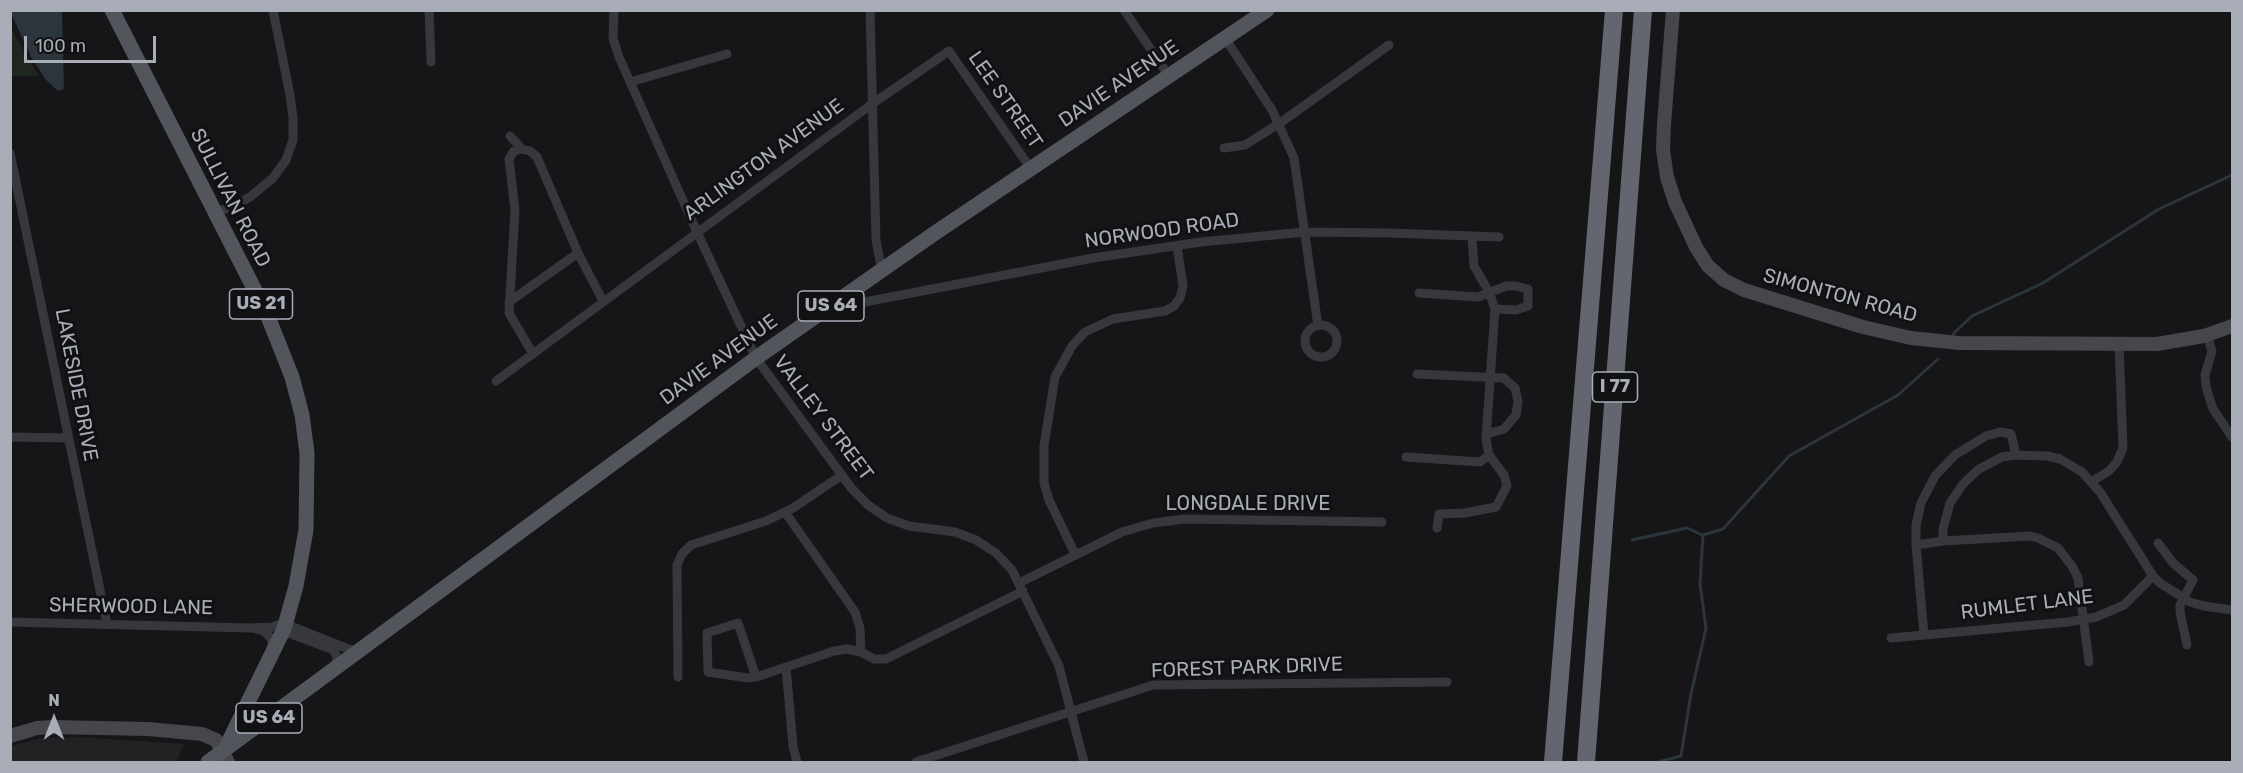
<!DOCTYPE html>
<style>
body{margin:0}
#map{position:relative;width:2243px;height:773px;overflow:hidden;background:#161618;font-family:Rubik,sans-serif}
canvas{display:block}
.frame{position:absolute;inset:0;border:12px solid #a8adb8;pointer-events:none}
.north{position:absolute;left:24px;top:689px;width:60px;height:60px;-webkit-text-stroke:4px #111113;paint-order:stroke;rotate:0deg;font-size:16px;font-weight:700;line-height:24px;text-align:center;color:#a8adb8}
.north::after{content:'';display:block;margin:auto;width:21px;height:27px;background:#a8adb8;clip-path:polygon(50% 0,100% 100%,50% 72%,0 100%)}
.scale{position:absolute;left:24px;top:36px;width:132px;height:27px;box-sizing:border-box;border:3px solid #a8adb8;border-top:0;padding-left:8px;font-size:18px;line-height:21px;white-space:nowrap;color:#a8adb8;-webkit-text-stroke:4px #111113;paint-order:stroke}
</style>
<div id="map">
<canvas width="2243" height="773"></canvas>
<div class="frame"></div>
<div class="north">N</div>
<div class="scale">100 m</div>
</div>
<script>
const ctx = document.querySelector('canvas').getContext('2d');
ctx.lineJoin = 'round';
function paint(path, color) { ctx.fillStyle = color; ctx.fill(path, 'evenodd'); }
const toPath = rows => new Path2D(rows.map(r => 'M' + r).join(''));
function strokePath(path, color, width, dash) { ctx.strokeStyle = color; ctx.lineWidth = width; ctx.lineCap = dash ? 'butt' : 'round'; ctx.setLineDash(dash || []); ctx.stroke(path); }
function label(font, color, halo, rows, align = 'center') {
  ctx.font = font + ' Rubik,sans-serif'; ctx.lineWidth = 6; ctx.setLineDash([]); ctx.textBaseline = 'middle'; ctx.strokeStyle = halo; ctx.fillStyle = color; for (const [text, x, y, turn = 0] of rows) {
    ctx.save(); ctx.translate(x, y); ctx.rotate((+turn || 0) * Math.PI / 180); ctx.textAlign = isNaN(turn) ? turn : align; if (halo) ctx.strokeText(text, 0, 0); ctx.fillText(text, 0, 0); ctx.restore();
  }
}
paint(toPath([
 [79,737,184,744,176,762,11,762,11,746,42,738]
]), '#222225');
paint(toPath([
 [11,28,25,53,39,76,11,76]
]), '#1e261f');
paint(toPath([
 [10,11,62,11,64,89,58,91,46,80,31,57]
]), '#2c353c');
strokePath(toPath([
 [1953,334,1972,316,2043,283,2159,209,2232,175],
 [1632,540,1687,528,1702,535],
 [1658,762,1681,756,1691,694,1706,628,1700,584,1703,535,1723,529,1789,456,1898,395,1938,359]
]), '#2c353c', 3);
strokePath(toPath([
 [429,10,431,62],
 [614,10,613,38,619,57,697,232,756,358,852,489,868,505,887,518,909,526,955,532,976,540,996,553,1012,570,1059,666,1084,762],
 [870,10,876,240,881,266,883,269],
 [1124,10,1169,76],
 [1225,38,1272,110,1294,158,1318,326],
 [630,82,727,54],
 [510,136,522,149,530,151,537,157,578,253,603,301],
 [1224,148,1245,145,1280,123,1389,45],
 [522,149,514,151,509,159,515,210,509,313,533,354],
 [10,153,107,624],
 [214,213,236,205,250,197,273,178,286,160,293,140,293,118,290,95,273,10],
 [1419,293,1478,297,1506,286,1516,286,1528,289,1528,306,1516,310,1495,309],
 [509,302,578,253],
 [836,303,839,307,1093,258,1201,242,1274,235,1305,232,1390,233,1499,237],
 '1305 341a16 16 0 1 1 32 0a16 16 0 1 1-32 0Z',
 [2207,335,2212,351,2205,375,2206,387,2213,409,2232,437],
 [1417,374,1504,378,1515,388,1518,401,1516,415,1504,429,1487,434],
 [496,381,872,104,949,51,1031,169],
 [10,437,68,438],
 [1406,457,1480,462,1489,455],
 [2091,482,2109,471,2117,462,2123,448,2119,344],
 [785,512,855,612,860,628,861,652],
 [1437,528,1439,514,1465,513,1496,507,1507,486,1504,475,1489,455,1486,439,1495,309,1489,292,1474,266,1472,237],
 [1943,541,1943,529,1950,503,1963,484,1979,469,2002,457,2016,455,2047,456,2060,459,2082,472,2100,492,2153,576,2160,583,2190,602,2204,606,2232,610],
 [2158,543,2173,563,2193,580,2180,605,2180,612,2187,645],
 [1916,545,1943,541,2030,536,2038,538,2058,548,2072,566,2078,578,2089,662],
 [1075,554,1049,500,1044,483,1044,446,1055,377,1072,346,1085,332,1113,319,1165,311,1174,306,1180,298,1183,286,1177,246],
 [1019,583,1122,532,1153,523,1185,519,1382,522],
 [10,622,251,628,272,627,283,623,351,650,359,650],
 [256,629,264,631,271,638,273,651],
 [283,631,334,650,337,658,336,667],
 [1924,635,1916,545,1916,525,1921,503,1935,476,1955,455,1986,436,2000,432,2011,434,2016,455],
 [1891,638,2068,622,2096,617,2124,605,2153,576],
 [786,667,793,746,797,762],
 [678,677,677,565,682,554,691,545,766,521,793,508,842,475],
 [756,677,738,623,707,633,708,672,748,678,756,677,834,651,847,649,861,652,874,659,886,659,1023,591],
 [916,762,1153,685,1447,682]
]), '#37383d', 9);
strokePath(toPath([
 [1673,10,1664,124,1663,150,1667,177,1675,202,1696,247,1708,266,1724,280,1744,290,1863,327,1911,338,1959,343,2157,344,2204,336,2232,326],
 [10,736,37,728,52,727,148,729,202,734,216,740,228,762]
]), '#45474d', 14);
strokePath(toPath([
 [112,10,267,314,292,377,302,415,307,453,306,530,296,586,284,629,225,749],
 [208,762,756,358,935,233,1267,10]
]), '#53555c', 15);
strokePath(toPath([
 [1553,762,1614,10],
 [1586,762,1643,10]
]), '#63666e', 18);
for (const [x, y, w] of [
 [261,304,63],
 [831,306,66],
 [1615,387,45],
 [269,718,66]
]) { const box = new Path2D(); box.roundRect(x - w / 2, y - 15, w, 30, 4.5); ctx.fillStyle = '#111113'; ctx.fill(box); strokePath(box, '#a8adb8', 1.5); }
label('bold 18px', '#a8adb8', null, [
 ["US 21",261,304],
 ["US 64",831,306],
 ["I 77",1615,387],
 ["US 64",269,718]
]);
label('20px', '#a8adb8', '#111113', [
 ["DAVIE AVENUE",1119,84,-34],
 ["LEE STREET",1005,100,55],
 ["ARLINGTON AVENUE",764,160,-36],
 ["SULLIVAN ROAD",230,198,63],
 ["NORWOOD ROAD",1162,231,-8],
 ["SIMONTON ROAD",1840,296,15],
 ["DAVIE AVENUE",719,360,-36],
 ["LAKESIDE DRIVE",76,385,79],
 ["VALLEY STREET",823,418,53],
 ["LONGDALE DRIVE",1248,504],
 ["RUMLET LANE",2027,605,-7],
 ["SHERWOOD LANE",131,607,1],
 ["FOREST PARK DRIVE",1247,668,-2]
]);
</script>
